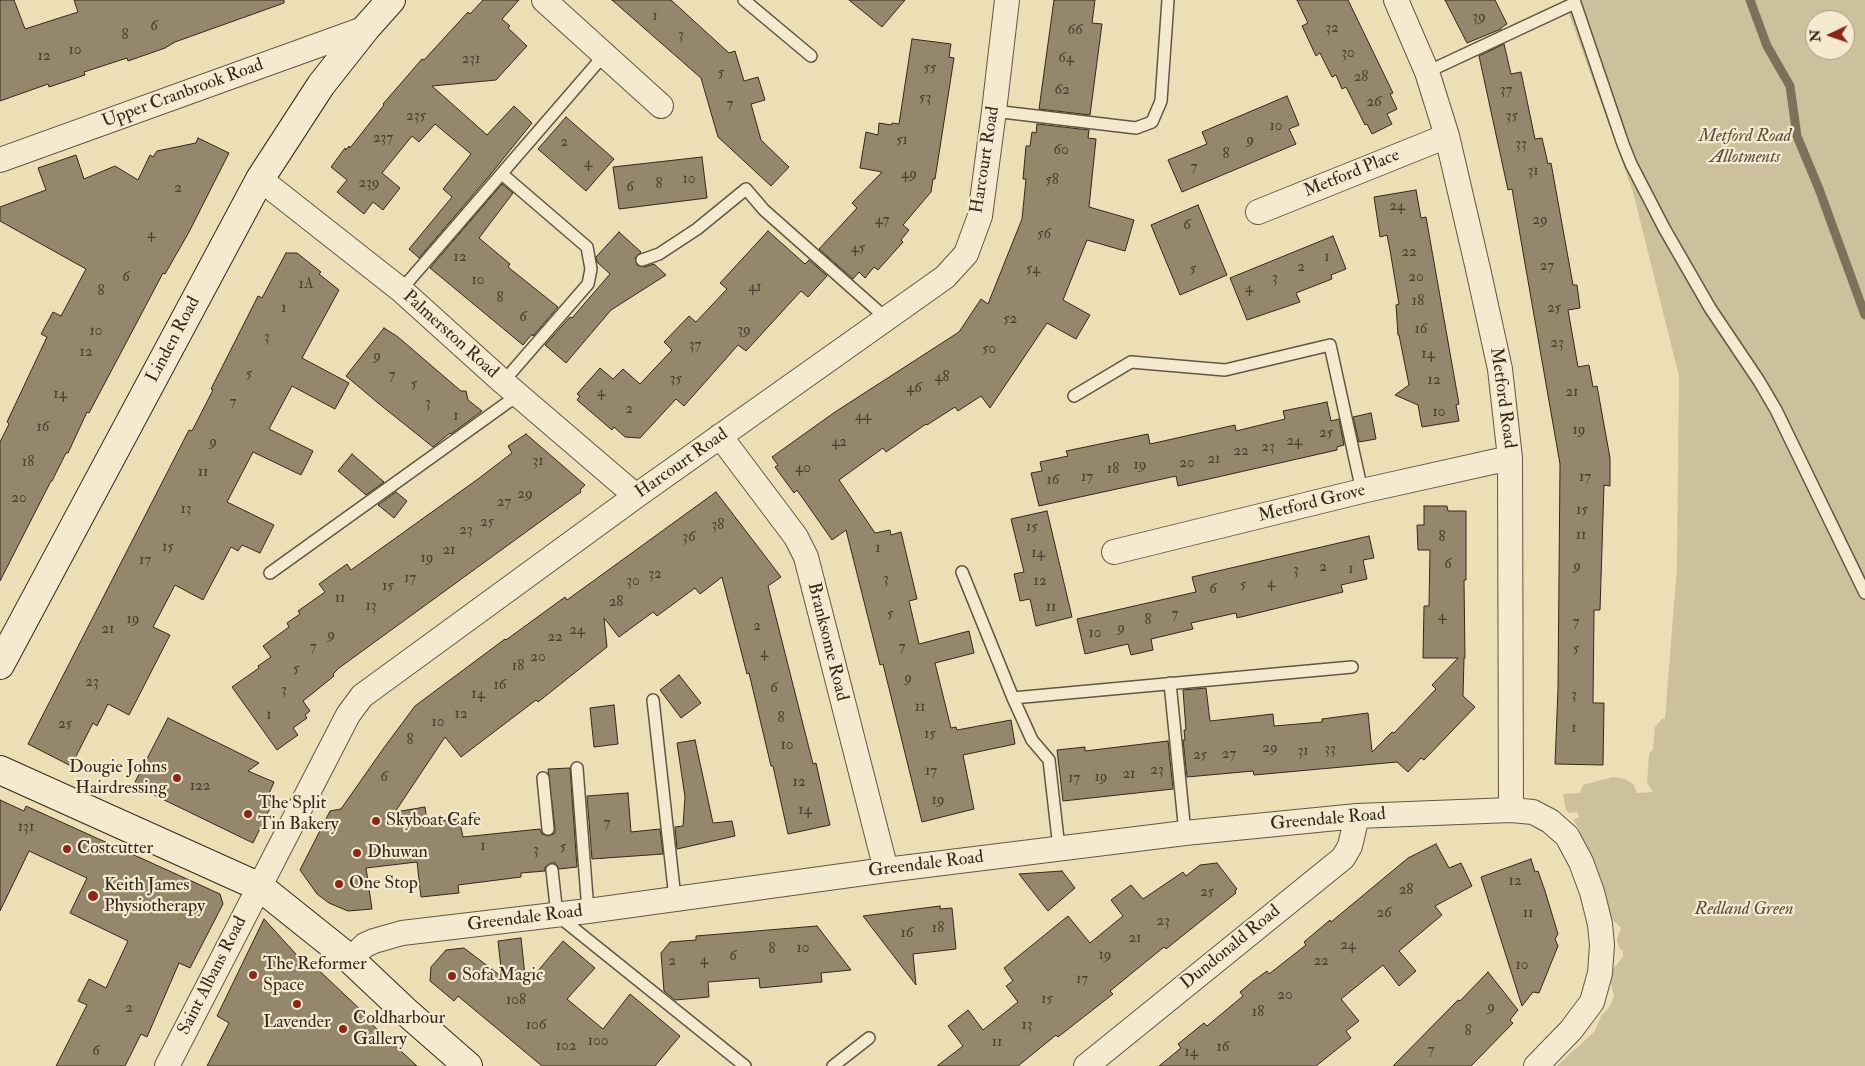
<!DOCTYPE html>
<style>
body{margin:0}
#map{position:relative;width:1865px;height:1066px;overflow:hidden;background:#ecdfb6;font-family:"IM FELL Double Pica",serif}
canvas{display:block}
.north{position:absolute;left:1805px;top:10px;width:50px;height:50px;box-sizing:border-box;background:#f3ead0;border:1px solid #a79c88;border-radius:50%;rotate:267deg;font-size:14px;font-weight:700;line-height:20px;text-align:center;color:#35281c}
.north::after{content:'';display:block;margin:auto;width:18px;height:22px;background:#8f2418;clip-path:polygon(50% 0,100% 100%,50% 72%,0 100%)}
</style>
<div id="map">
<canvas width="1865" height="1066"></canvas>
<div class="north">N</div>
</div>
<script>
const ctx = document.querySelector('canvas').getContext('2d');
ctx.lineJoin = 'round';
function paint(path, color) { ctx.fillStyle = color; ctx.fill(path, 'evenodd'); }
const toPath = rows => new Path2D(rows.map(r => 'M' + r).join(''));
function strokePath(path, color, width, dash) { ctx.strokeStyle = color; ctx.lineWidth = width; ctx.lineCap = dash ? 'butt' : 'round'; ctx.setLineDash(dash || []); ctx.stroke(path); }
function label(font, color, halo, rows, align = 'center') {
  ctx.font = font + ' "IM FELL Double Pica",serif'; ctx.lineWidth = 4.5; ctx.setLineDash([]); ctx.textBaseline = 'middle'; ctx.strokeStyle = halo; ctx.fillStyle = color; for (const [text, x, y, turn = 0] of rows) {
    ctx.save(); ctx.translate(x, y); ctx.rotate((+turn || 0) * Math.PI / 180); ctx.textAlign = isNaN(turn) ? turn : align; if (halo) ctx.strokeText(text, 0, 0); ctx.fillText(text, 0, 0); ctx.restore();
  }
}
paint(toPath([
 [1564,0,1865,0,1865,1066,1557,1066,1595,1031,1601,1016,1610,1006,1614,996,1610,978,1613,969,1623,957,1623,951,1619,948,1617,939,1621,928,1606,913,1603,885,1598,872,1591,864,1580,836,1580,831,1573,820,1579,817,1577,812,1569,813,1566,810,1563,794,1580,793,1583,785,1613,777,1625,779,1633,784,1637,793,1653,792,1647,783,1649,754,1653,749,1655,727,1662,719,1665,719,1677,566,1679,376,1633,192],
 [1815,20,1845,20,1845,50,1815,50]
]), '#cdc09c');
strokePath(toPath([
 [1750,0,1767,46,1790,86,1797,136,1819,189,1865,315]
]), '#7e7159', 9);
const building = toPath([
 [0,0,14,0,25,29,78,12,74,0,284,0,284,3,175,42,165,48,128,61,127,58,84,72,85,75,49,87,48,84,0,101,0,0],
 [483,0,519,0,502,19,510,26,508,28,527,46,496,80,432,86,487,135,514,106,532,123,490,175,419,258,409,249,452,197,443,189,471,154,435,124,419,142,412,136,382,173,400,188,383,210,373,202,364,214,337,192,347,180,331,167,345,148,346,150,349,146,350,148,384,105,383,104,422,59,424,60,468,12,470,14,483,0],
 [612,0,671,0,729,53,735,51,744,81,758,77,765,100,751,104,761,140,789,167,771,186,718,137,701,78,612,0],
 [849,0,905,0,882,27,849,0],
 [1054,0,1095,0,1092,23,1102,24,1090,115,1039,109,1054,0],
 [1297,0,1348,0,1393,93,1390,94,1397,109,1387,114,1392,124,1372,134,1367,124,1365,125,1346,87,1342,89,1336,75,1332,77,1320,53,1316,56,1302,26,1308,23,1297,0],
 [1445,0,1495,0,1507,24,1501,28,1501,29,1467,43,1445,0],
 [912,39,951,44,949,57,954,58,935,179,933,179,931,192,903,225,909,230,901,240,903,242,878,270,874,267,865,278,859,272,853,279,819,249,857,208,852,203,882,172,860,168,866,132,878,135,879,123,891,125,892,123,899,124,912,39],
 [1504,44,1511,74,1521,72,1535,139,1542,138,1548,164,1551,163,1573,285,1577,285,1580,308,1568,310,1578,367,1589,365,1593,387,1597,386,1610,458,1610,486,1604,485,1600,610,1594,610,1593,703,1604,703,1603,765,1555,764,1558,689,1560,464,1512,189,1508,190,1479,56,1504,44],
 [1287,96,1299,125,1289,129,1296,144,1182,192,1168,160,1207,144,1202,132,1287,96],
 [566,117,614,159,586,191,538,149,566,117],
 [1037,124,1089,130,1088,138,1096,139,1089,207,1134,220,1125,251,1087,240,1063,300,1090,315,1076,339,1047,323,990,408,981,396,958,411,955,407,927,425,926,424,886,452,883,448,839,480,875,533,890,530,891,535,901,532,917,599,909,601,919,644,969,631,974,653,935,663,951,728,956,727,957,730,1011,720,1015,744,963,755,974,809,922,822,883,664,880,665,846,530,832,540,797,490,794,493,775,467,778,465,772,457,835,412,959,332,981,299,988,304,1022,219,1026,179,1023,179,1026,146,1030,146,1032,132,1036,133,1037,124],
 [198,138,229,153,189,232,165,274,163,273,89,413,87,412,68,453,66,453,52,481,51,481,0,581,0,442,9,424,7,422,47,337,41,334,53,312,61,316,86,269,0,221,0,207,46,190,38,168,76,155,84,179,115,166,138,180,150,155,153,157,157,151,196,143,198,138],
 [702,157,707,198,619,209,613,167,702,157],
 [502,184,513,193,479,238,510,264,508,267,558,307,533,336,532,334,523,345,430,268,502,184],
 [1416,190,1421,218,1426,217,1459,404,1456,405,1459,421,1422,427,1418,405,1395,395,1409,385,1399,335,1398,335,1396,305,1399,304,1390,250,1387,235,1380,237,1374,197,1416,190],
 [1198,205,1227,275,1180,295,1151,225,1198,205],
 [768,231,805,264,809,260,827,276,808,297,801,291,746,351,738,345,684,406,676,399,640,438,625,437,614,427,612,430,577,400,580,396,577,394,600,368,613,379,623,369,640,384,672,350,664,342,689,316,696,322,727,289,720,283,768,231],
 [619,232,641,252,635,258,637,265,644,267,654,264,666,275,611,310,566,363,545,345,570,317,572,318,610,274,597,262,596,257,619,232],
 [1333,236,1346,269,1331,275,1332,279,1296,293,1300,302,1247,320,1230,278,1333,236],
 [286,253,297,253,321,272,319,274,339,290,302,358,349,383,335,409,292,386,269,429,313,451,301,475,253,452,227,502,274,525,260,553,242,545,238,551,231,547,203,600,175,585,153,627,170,635,129,715,108,704,97,726,93,723,71,766,28,744,189,430,192,431,213,390,211,389,258,296,262,298,286,253],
 [384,328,398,337,461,391,466,391,468,400,482,411,451,434,450,433,433,447,378,403,346,376,384,328],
 [1327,402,1331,421,1339,419,1344,445,1337,447,1337,450,1178,486,1176,476,1039,506,1031,473,1042,471,1040,462,1068,456,1066,451,1148,434,1150,444,1235,425,1236,431,1285,419,1283,411,1327,402],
 [1371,413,1376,439,1359,442,1353,417,1371,413],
 [526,434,585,485,580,490,581,492,339,668,333,674,334,676,303,701,310,711,305,715,307,718,293,728,298,735,277,750,232,687,259,668,258,666,271,657,263,646,289,627,287,623,300,614,298,611,325,592,319,584,347,564,351,570,478,479,512,453,508,446,526,434],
 [352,454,384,482,366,495,338,471,352,454],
 [396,492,407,501,394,518,378,505,396,492],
 [716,492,781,577,768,586,813,764,816,763,830,825,788,834,773,766,771,766,749,673,747,674,722,577,700,594,695,588,657,616,653,612,619,637,604,618,607,647,538,702,536,700,461,757,445,737,395,812,425,807,427,822,459,819,463,837,540,829,542,834,549,836,555,833,555,828,548,769,570,768,577,867,559,869,555,863,551,863,545,867,545,871,521,873,521,877,458,885,459,893,421,897,417,862,366,868,372,909,348,911,329,903,317,894,300,870,330,811,341,809,383,749,415,706,505,639,506,640,565,597,567,600,716,492],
 [1424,506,1447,506,1448,511,1466,511,1466,580,1464,580,1465,658,1464,658,1463,696,1475,707,1424,760,1421,758,1408,772,1397,762,1254,775,1253,771,1187,777,1183,740,1185,740,1184,730,1186,730,1183,690,1206,688,1210,721,1273,714,1274,726,1322,722,1322,719,1368,713,1372,752,1392,732,1394,733,1436,689,1432,685,1458,658,1423,658,1424,606,1429,606,1430,550,1418,550,1417,525,1424,525,1424,506],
 [1047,511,1072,617,1036,626,1030,599,1020,601,1014,574,1024,572,1011,519,1047,511],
 [1369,536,1374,558,1363,560,1367,579,1341,585,1343,592,1237,618,1236,613,1191,623,1193,629,1151,639,1153,650,1131,655,1128,644,1085,654,1077,619,1196,592,1192,577,1369,536],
 [679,675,701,703,681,718,660,690,679,675],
 [614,705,618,744,594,747,590,708,614,705],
 [168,718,259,763,248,771,274,782,268,796,274,800,253,843,154,795,155,793,135,782,168,718],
 [695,740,713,823,732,821,735,836,677,849,675,827,683,826,685,797,677,743,695,740],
 [1168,741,1173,789,1063,801,1057,750,1085,747,1085,751,1168,741],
 [628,793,631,832,660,829,663,854,592,859,587,796,628,793],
 [0,800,24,811,26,806,220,894,223,904,190,968,179,963,147,1037,141,1034,125,1066,56,1066,87,1005,78,1001,89,979,106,988,128,941,70,913,87,878,29,851,0,911,0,800],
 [1436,844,1449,868,1461,863,1472,886,1435,906,1442,915,1399,951,1416,971,1399,986,1383,965,1341,999,1359,1021,1346,1031,1351,1038,1316,1066,1159,1066,1181,1048,1178,1044,1204,1023,1207,1026,1243,996,1240,992,1253,981,1267,971,1269,974,1306,945,1304,942,1330,920,1331,922,1408,858,1436,844],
 [1531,859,1535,872,1538,871,1545,891,1558,934,1555,939,1558,946,1539,993,1533,992,1522,1006,1481,877,1531,859],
 [1217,863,1237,889,1235,891,1236,893,1166,949,1164,947,1110,991,1113,994,1058,1037,1056,1035,1018,1066,937,1066,963,1046,948,1026,968,1010,983,1030,1018,1002,1006,986,1013,981,1004,968,1068,916,1090,943,1123,916,1111,900,1131,885,1143,899,1183,872,1186,876,1200,865,1217,863],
 [1062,871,1075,888,1048,911,1019,874,1062,871],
 [940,906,940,909,952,908,956,949,913,954,916,985,863,916,940,906],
 [264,919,304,963,306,959,326,977,365,1014,364,1017,417,1066,207,1066,229,1023,217,1016,264,919],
 [817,926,851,970,821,973,822,982,760,988,759,978,708,982,709,997,675,1000,664,991,661,953,670,942,696,940,696,936,817,926],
 [521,938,526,985,563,941,595,968,567,999,603,1029,630,994,680,1036,655,1066,542,1066,458,996,454,1001,430,981,431,967,446,950,464,948,502,977,498,941,521,938],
 [1488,972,1518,1010,1510,1020,1513,1023,1471,1066,1393,1066,1458,1000,1460,1001,1488,972]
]);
paint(building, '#94876c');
strokePath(building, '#35281c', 1);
const lane = toPath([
 [744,0,811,56],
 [1427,72,1575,3,1623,144,1631,164,1664,228,1710,308,1759,381,1776,410,1865,593],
 [994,111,1136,128,1152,122,1161,101,1168,0],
 [502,174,587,247,591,269,588,284,503,382],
 [642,260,659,254,697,229,746,189,764,210,887,319],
 [401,290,605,54],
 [1074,396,1131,362,1225,370,1330,345,1362,491],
 [962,572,1013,698,1032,740,1049,760,1059,848],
 [270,573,518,395],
 [1170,683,1185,833],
 [1013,698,1352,667],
 [653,700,675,898],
 [577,768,588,911],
 [543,778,548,829],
 [552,870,557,915,745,1066],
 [833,1066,869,1038]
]);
const street = toPath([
 [544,0,661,106],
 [1396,0,1427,72,1447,136,1478,269,1500,369,1510,458,1511,810],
 [0,160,366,28],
 [260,179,401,290,503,382,636,496],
 [1258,212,1447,136],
 [720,436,796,537,806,557,886,870],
 [1114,552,1362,491,1510,458],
 [350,959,365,945,374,941,402,933,588,911,886,870,1185,833,1357,816,1511,810,1533,812,1550,821,1567,836,1581,862,1592,892,1600,924,1602,945,1600,973,1592,1002,1571,1030,1536,1066],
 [167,1066,348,715,362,696,636,496,945,277,966,254,980,216,994,111,1007,0],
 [1086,1066,1343,858,1350,846,1357,816]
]);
const secondary = toPath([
 [0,665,260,179,321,85,366,28,391,0],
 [0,770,260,887,350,959,404,1010,468,1066]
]);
strokePath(lane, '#635642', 14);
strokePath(street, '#635642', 26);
strokePath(secondary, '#35281c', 30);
strokePath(lane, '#f3ead0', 11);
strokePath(street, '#f3ead0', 24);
strokePath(secondary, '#f3ead0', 28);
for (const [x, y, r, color] of [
 [177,778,5,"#8f2418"],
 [248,814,5,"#8f2418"],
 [376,821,5,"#8f2418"],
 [67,849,5,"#8f2418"],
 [357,853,5,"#8f2418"],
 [339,884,5,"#8f2418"],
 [93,896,6,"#8f2418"],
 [253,975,5,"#8f2418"],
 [452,976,5,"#8f2418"],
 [297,1004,5,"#8f2418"],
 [343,1029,5,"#8f2418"]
]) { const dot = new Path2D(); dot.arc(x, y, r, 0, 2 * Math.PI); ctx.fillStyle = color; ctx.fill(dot); strokePath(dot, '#f3ead0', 2); }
label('15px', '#4d4030', null, [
 ["1",655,17],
 ["39",1479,18],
 ["6",154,27],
 ["32",1332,29],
 ["66",1075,31],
 ["8",125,36],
 ["3",681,36],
 ["10",75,51],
 ["30",1348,54],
 ["12",44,57],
 ["64",1066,59],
 ["231",471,60],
 ["55",930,69],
 ["5",721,74],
 ["28",1361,78],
 ["62",1062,91],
 ["37",1506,91],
 ["53",925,99],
 ["26",1374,103],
 ["7",730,105],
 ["235",416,117],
 ["35",1512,117],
 ["10",1276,127],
 ["237",383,139],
 ["51",902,141],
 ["9",1250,141],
 ["2",564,143],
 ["33",1521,145],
 ["60",1061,151],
 ["8",1226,155],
 ["4",588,164],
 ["7",1194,168],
 ["31",1533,172],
 ["49",909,175],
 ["10",689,180],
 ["58",1052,181],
 ["239",369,184],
 ["8",659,185],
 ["6",630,188],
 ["2",178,189],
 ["24",1397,207],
 ["47",882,221],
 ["29",1540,221],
 ["6",1187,226],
 ["4",151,235],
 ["56",1044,235],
 ["45",858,249],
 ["22",1409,253],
 ["12",460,258],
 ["1",1327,258],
 ["27",1547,267],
 ["2",1301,268],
 ["54",1033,270],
 ["5",1193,270],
 ["6",126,278],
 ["20",1416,278],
 ["3",1275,279],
 ["10",478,281],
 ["1A",306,285],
 ["41",755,288],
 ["4",1249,289],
 ["8",101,292],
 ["8",500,299],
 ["18",1418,302],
 ["1",284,309],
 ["25",1554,309],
 ["6",523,318],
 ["52",1010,320],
 ["16",1421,330],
 ["39",744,331],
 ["10",96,332],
 ["3",267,338],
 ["23",1557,344],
 ["37",695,346],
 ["50",989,350],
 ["12",86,353],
 ["14",1428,355],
 ["9",377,357],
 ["5",249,375],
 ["7",392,376],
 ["48",942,378],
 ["35",676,380],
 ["12",1434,381],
 ["5",414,385],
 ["46",914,389],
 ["4",601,393],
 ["21",1572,393],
 ["14",60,395],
 ["7",233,403],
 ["3",428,404],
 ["2",629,410],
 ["10",1439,413],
 ["1",456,417],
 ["44",863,417],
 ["16",43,428],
 ["19",1579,431],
 ["25",1326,434],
 ["24",1294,442],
 ["9",213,443],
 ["42",839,443],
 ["23",1268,448],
 ["22",1241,452],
 ["21",1214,460],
 ["31",538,462],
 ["18",28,463],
 ["20",1187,464],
 ["19",1140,466],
 ["40",803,469],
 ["18",1113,470],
 ["11",203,473],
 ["17",1087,478],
 ["17",1585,478],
 ["16",1053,481],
 ["29",525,495],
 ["20",19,499],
 ["27",504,503],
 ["13",186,510],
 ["15",1582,511],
 ["25",487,523],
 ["38",718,526],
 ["15",1032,528],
 ["23",466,531],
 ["11",1581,536],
 ["36",689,538],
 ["8",1442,538],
 ["15",168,548],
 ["1",878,549],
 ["21",449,551],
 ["14",1038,554],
 ["19",427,559],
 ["17",145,561],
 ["6",1448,565],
 ["9",1577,567],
 ["2",1323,568],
 ["1",1351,570],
 ["3",1296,571],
 ["32",655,575],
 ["17",410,579],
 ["3",886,580],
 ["30",633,582],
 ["12",1040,582],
 ["4",1271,584],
 ["5",1243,586],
 ["15",388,587],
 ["6",1213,590],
 ["11",340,599],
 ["28",616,603],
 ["13",371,607],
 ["11",1051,608],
 ["5",890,615],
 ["7",1175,615],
 ["4",1442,617],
 ["19",133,620],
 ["8",1148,621],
 ["7",1576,623],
 ["2",757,627],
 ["9",1121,629],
 ["21",108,630],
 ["24",577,631],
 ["10",1095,634],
 ["9",331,636],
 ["22",555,638],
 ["7",313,648],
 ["7",902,648],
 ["5",1576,650],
 ["4",764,654],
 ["20",538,658],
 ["18",518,667],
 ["5",296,670],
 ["9",908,679],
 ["23",92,683],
 ["16",500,686],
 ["6",774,689],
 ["3",284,691],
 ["14",478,695],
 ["3",1574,696],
 ["11",920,708],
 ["12",461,715],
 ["1",269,716],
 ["8",781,719],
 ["10",438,723],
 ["25",65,725],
 ["1",1574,729],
 ["15",930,735],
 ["8",410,741],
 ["10",787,746],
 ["29",1270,749],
 ["33",1330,750],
 ["31",1303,752],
 ["27",1229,755],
 ["25",1200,756],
 ["23",1157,771],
 ["17",931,772],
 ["21",1129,775],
 ["6",384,778],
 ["19",1101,778],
 ["17",1074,779],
 ["12",799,783],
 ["122",200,787],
 ["19",938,801],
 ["14",805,811],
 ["7",607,824],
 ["131",26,828],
 ["1",483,847],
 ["5",563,848],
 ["3",536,851],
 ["12",1515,882],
 ["28",1406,891],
 ["25",1207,893],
 ["26",1384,914],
 ["11",1528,914],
 ["23",1163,922],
 ["18",938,929],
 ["16",907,934],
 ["21",1135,939],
 ["24",1348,946],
 ["10",803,949],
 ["8",772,950],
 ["19",1105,956],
 ["6",733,957],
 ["4",704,961],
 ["2",672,962],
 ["22",1321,962],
 ["10",1522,966],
 ["17",1082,980],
 ["20",1285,996],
 ["15",1047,1000],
 ["108",516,1001],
 ["9",1491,1008],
 ["2",129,1009],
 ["18",1258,1013],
 ["106",536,1026],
 ["13",1027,1026],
 ["8",1468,1032],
 ["100",598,1042],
 ["11",997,1043],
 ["102",566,1047],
 ["16",1223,1048],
 ["7",1431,1051],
 ["6",96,1052],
 ["14",1191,1053]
]);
label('18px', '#35281c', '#f3ead0', [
 ["Upper Cranbrook Road",183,94,-20],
 ["Harcourt Road",986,160,-81],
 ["Metford Place",1352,174,-22],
 ["Palmerston Road",450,335,42],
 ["Linden Road",174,340,-62],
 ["Metford Road",1502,398,82],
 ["Harcourt Road",682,464,-35],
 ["Metford Grove",1312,504,-14],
 ["Branksome Road",827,642,76],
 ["Greendale Road",1328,820,-5],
 ["Greendale Road",926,865,-7],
 ["Greendale Road",525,919,-7],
 ["Dundonald Road",1231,948,-39],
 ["Saint Albans Road",213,976,-63]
]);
label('italic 18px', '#5b4e3c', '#f3ead0', [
 ["Metford Road",1745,137],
 ["Allotments",1745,158],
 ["Redland Green",1744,910]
]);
label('18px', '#35281c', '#f3ead0', [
 ["Dougie Johns",167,768,"right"],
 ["Hairdressing",167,789,"right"],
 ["The Split",258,804],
 ["Tin Bakery",258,825],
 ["Skyboat Cafe",386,821],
 ["Costcutter",77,849],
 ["Dhuwan",367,853],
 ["One Stop",349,884],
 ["Keith James",104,886],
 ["Physiotherapy",104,907],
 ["The Reformer",263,965],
 ["Space",263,986],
 ["Sofa Magic",462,976],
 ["Coldharbour",353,1019],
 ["Gallery",353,1040],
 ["Lavender",297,1023,"center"]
], 'left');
</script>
